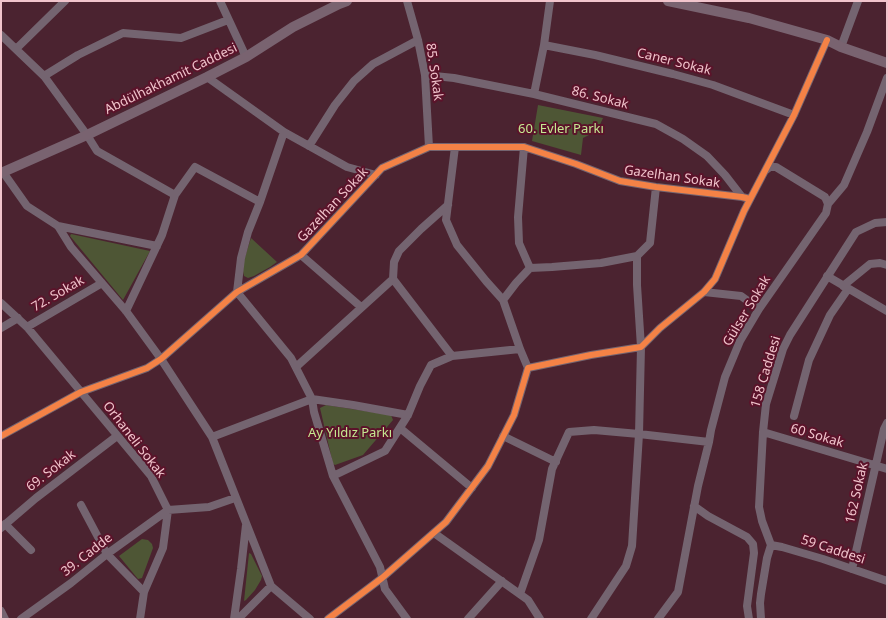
<!DOCTYPE html>
<meta charset="utf-8">
<style>
body{margin:0}
#map{position:relative;width:888px;height:620px;overflow:hidden;background:#4b2330;font-family:"Noto Sans",sans-serif}
canvas{display:block}
.frame{position:absolute;inset:0;border:2px solid #f1c4cc;pointer-events:none}
</style>
<div id="map">
<canvas width="888" height="620"></canvas>
<div class="frame"></div>
</div>
<script>
const ctx = document.querySelector('canvas').getContext('2d');
ctx.lineJoin = 'round';
function paint(path, color) { ctx.fillStyle = color; ctx.fill(path, 'evenodd'); }
const toPath = rows => new Path2D(rows.map(r => 'M' + r).join(''));
function strokePath(path, color, width, dash) { ctx.strokeStyle = color; ctx.lineWidth = width; ctx.lineCap = dash ? 'butt' : 'round'; ctx.setLineDash(dash || []); ctx.stroke(path); }
function label(font, color, halo, rows, align = 'center') {
  ctx.font = font + ' "Noto Sans",sans-serif'; ctx.lineWidth = 4; ctx.setLineDash([]); ctx.textBaseline = 'middle'; ctx.strokeStyle = halo; ctx.fillStyle = color; for (const [text, x, y, turn = 0] of rows) {
    ctx.save(); ctx.translate(x, y); ctx.rotate((+turn || 0) * Math.PI / 180); ctx.textAlign = isNaN(turn) ? turn : align; if (halo) ctx.strokeText(text, 0, 0); ctx.fillText(text, 0, 0); ctx.restore();
  }
}
paint(toPath([
 [538,105,603,118,597,131,583,138,581,155,532,141],
 [71,234,150,251,123,300,70,236],
 [251,238,277,262,270,267,254,276,248,278,244,276,243,271,244,260],
 [326,405,391,415,393,420,363,455,335,465,333,464,320,408],
 [142,539,148,540,152,544,153,548,142,578,138,579,119,556],
 [249,553,251,554,262,576,261,580,255,590,246,600,244,601]
]), '#4e5635');
strokePath(toPath([
 [220,1,246,57],
 [407,1,418,40,425,75,429,147],
 [1,35,44,76,87,135,97,151,175,195,162,235,126,311],
 [544,45,595,55,673,74,713,85,794,115],
 [841,47,858,1],
 [16,49,65,1],
 [425,75,454,78,534,94,656,124,683,139,707,156,725,175,742,197],
 [44,76,78,55,123,33,181,38,228,20],
 [207,77,284,132,347,167,376,175],
 [534,94,544,45,550,1],
 [309,146,335,105,354,81,373,64,418,40],
 [455,147,446,220,457,245,486,281,503,300],
 [524,147,518,217,519,243,530,268,516,283,503,300,520,349,528,368],
 [765,171,770,167,776,167,825,197,828,204],
 [3,172,27,206,58,226,71,247,126,311,161,359,212,437,271,586,310,619],
 [175,195,195,167,260,202,248,232,241,258,237,292,291,358,312,399,314,412,333,476,380,567,385,589,407,619],
 [260,202,284,132],
 [448,205,421,229,399,251,394,262,393,279,452,356],
 [58,226,157,246],
 [301,255,361,307],
 [530,268,552,267,601,263,637,256,650,243,656,187],
 [827,276,887,311],
 [843,286,870,264,880,263,887,265],
 [704,292,741,296,759,309],
 [1,303,27,327,151,476,168,510,163,548,144,592,140,619],
 [27,327,102,283],
 [1,328,18,318],
 [296,367,393,279],
 [794,416,809,360,830,315,848,289],
 [400,428,472,488],
 [763,432,887,469],
 [1,436,81,392,147,368,161,359,237,292,301,255,382,168,429,147,524,147,576,164,620,181,656,187,742,197,750,199],
 [503,436,556,462],
 [212,437,312,399,353,405,408,415],
 [333,476,385,451,408,415,420,386,431,365,452,356,520,349],
 [81,505,107,554,144,592],
 [694,506,708,516,747,537,753,544,754,553,747,606,749,619],
 [5,524,31,550],
 [1,528,36,498,117,436],
 [434,533,528,600,540,619],
 [771,545,762,521,759,507,763,432,766,404,783,349,790,335,856,232,875,223,887,222],
 [771,545,782,547,823,559,887,581],
 [852,569,884,429,887,423],
 [520,594,539,540,552,469,569,432,594,430,639,434,709,442],
 [1,611,5,619],
 [21,619,71,583,107,554,168,510,209,507,235,498],
 [234,619,241,569,246,525],
 [238,619,271,586],
 [328,619,382,578,446,522,488,466,514,415,528,368,591,355,641,347,660,328,704,292,715,279,744,211,794,115,827,40],
 [468,619,502,581],
 [591,619,626,566,632,546,639,434,641,347,637,285,637,256],
 [658,619,678,592,698,486,709,442,711,430,725,377,740,341,759,309,826,213,828,204,844,185,867,132,887,78],
 [761,619,760,603,761,594,767,558,771,545]
]), '#746470', 8);
strokePath(toPath([
 [668,1,749,18,827,40,841,47,887,63],
 [1,173,87,135,207,77,246,57,293,27,339,4,347,1]
]), '#796370', 10);
strokePath(toPath([
 [1,436,81,392,147,368,161,359,237,292,301,255,382,168,429,147,524,147,576,164,620,181,656,187,742,197,750,199],
 [328,619,382,578,446,522,488,466,514,415,528,368,591,355,641,347,660,328,704,292,715,279,744,211,794,115,827,40]
]), '#f48246', 6);
label('13px', '#f1c4cc', '#5b132a', [
 ["Caner Sokak",674,62,14],
 ["85. Sokak",434,72,82],
 ["Abdülhakhamit Caddesi",171,79,-26],
 ["86. Sokak",600,98,14],
 ["Gazelhan Sokak",672,177,8],
 ["Gazelhan Sokak",333,205,-47],
 ["72. Sokak",58,294,-30],
 ["Gülser Sokak",747,311,-59],
 ["158 Caddesi",766,372,-73],
 ["60 Sokak",817,436,16],
 ["Orhaneli Sokak",134,440,52],
 ["69. Sokak",51,471,-38],
 ["162 Sokak",857,493,-77],
 ["59 Caddesi",833,550,18],
 ["39. Cadde",87,555,-38]
]);
label('13px', '#c5e891', '#5b132a', [
 ["60. Evler Parkı",561,129],
 ["Ay Yıldız Parkı",350,433]
]);
</script>
